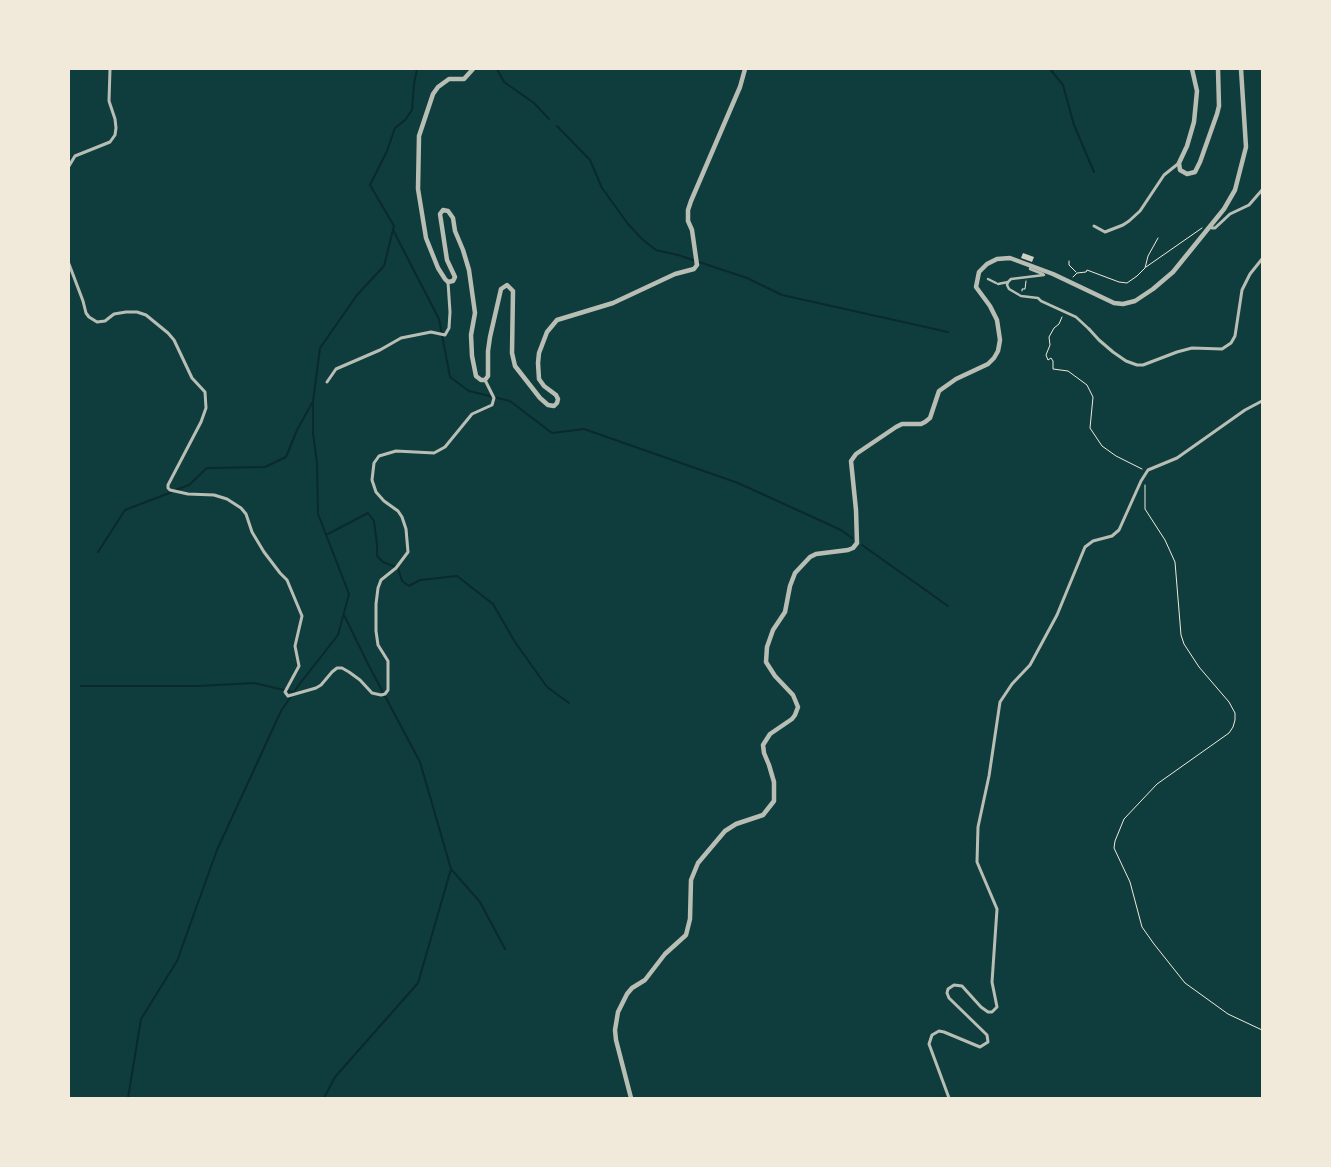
<!DOCTYPE html>
<style>
body{margin:0}
#map{position:relative;width:1331px;height:1167px;overflow:hidden;background:#0f3d3e;font-family:"Roboto Condensed",sans-serif}
canvas{display:block}
.frame{position:absolute;inset:0;border:70px solid #f1e9da;pointer-events:none}
</style>
<div id="map">
<canvas width="1331" height="1167"></canvas>
<div class="frame"></div>
</div>
<script>
const ctx = document.querySelector('canvas').getContext('2d');
ctx.lineJoin = 'round';
const toPath = rows => new Path2D(rows.map(r => 'M' + r).join(''));
function strokePath(path, color, width, dash) { ctx.strokeStyle = color; ctx.lineWidth = width; ctx.lineCap = dash ? 'butt' : 'round'; ctx.setLineDash(dash || []); ctx.stroke(path); }
function paint(path, color) { ctx.fillStyle = color; ctx.fill(path, 'evenodd'); }
strokePath(toPath([
 [497,69,504,82,534,103,549,119],
 [1050,69,1063,85,1074,125,1094,172],
 [557,126,590,160,602,188,628,224,642,239,656,250,678,255,747,278,782,295,948,332],
 [393,230,439,319,450,377,469,391,510,401,552,433,584,429,738,483,841,530,852,538],
 [176,490,189,485,207,468,265,467,286,457,297,430,312,403],
 [326,535,368,513,374,521,377,544,377,556,383,562,398,568,402,581,409,586,420,580,457,576,493,604,515,642,547,687,569,703],
 [862,545,948,606],
 [98,552,125,510,172,492],
 [81,686,199,686,254,683,293,692],
 [451,869,480,902,505,949],
 [128,1098,141,1019,177,961,217,850,281,711,298,686,338,635,349,594,318,514,317,463,313,433,313,402,320,348,357,295,384,266,394,226,370,185,387,151,395,128,405,120,412,110,414,84,417,69],
 [324,1098,335,1077,418,983,451,869,420,762,368,664,344,615]
]), '#0a2a2b', 2);
paint(toPath([
 [1023,253,1034,257,1032,262,1021,258]
]), '#cfcfc3');
strokePath(toPath([
 [1069,261,1069,265,1076,272],
 [1146,267,1202,228],
 [1073,277,1077,273,1086,272,1087,270,1119,282,1127,283,1137,276,1145,268,1148,256,1158,238],
 [1022,291,1022,289,1025,289,1026,281],
 [1062,317,1059,324,1054,328,1049,337,1050,345,1046,355,1048,360,1051,358,1053,361,1053,369,1068,371,1087,385,1093,397,1090,428,1102,446,1116,456,1142,469],
 [1145,485,1145,509,1165,540,1175,562,1181,635,1184,644,1199,667,1229,702,1235,713,1235,720,1233,727,1229,733,1157,784,1124,819,1115,841,1114,848,1130,882,1142,927,1154,944,1185,983,1228,1014,1262,1030]
]), '#f1e9da', 1);
strokePath(toPath([
 [1031,266,1030,269,1043,274],
 [988,279,996,283],
 [1008,282,1007,285,1009,289,1021,296,1038,298,1041,301,1076,317,1089,329],
 [998,284,1008,282,1011,279,1044,275]
]), '#b8beb3', 2.5);
strokePath(toPath([
 [69,166,75,156,110,142,115,135,116,128,115,119,109,101,110,69],
 [1094,226,1105,232,1123,225,1129,221,1140,211,1164,175,1179,163],
 [1211,226,1212,228,1215,228,1230,214,1249,205,1262,190],
 [69,264,83,301,86,313,89,317,97,322,105,321,114,314,126,312,137,312,146,315,168,333,174,340,192,378,205,392,206,408,201,422,168,485,168,488,170,490,188,494,214,495,227,499,241,508,246,514,252,532,264,552,280,573,287,580,302,616,295,646,299,666,285,692,288,696,316,688,321,685,332,672,337,668,342,668,349,672,360,680,372,693,381,695,385,694,388,690,388,661,378,645,376,631,376,604,378,588,381,580,396,568,408,552,406,529,402,517,398,511,384,501,376,492,372,480,374,463,379,456,396,451,434,453,445,447,472,414,492,405,494,398,485,380],
 [1089,329,1099,340,1113,352,1126,361,1137,365,1143,365,1177,352,1192,348,1222,349,1231,343,1235,336,1242,290,1250,274,1262,259],
 [327,382,336,369,380,350,401,338,431,332,445,335,449,328,450,312,448,282],
 [949,1098,929,1044,932,1035,939,1031,944,1032,980,1047,988,1042,987,1035,949,998,947,993,948,989,954,985,962,986,981,1007,988,1012,992,1012,997,1007,992,982,997,909,977,862,978,827,989,776,1000,702,1012,684,1030,665,1057,615,1085,547,1093,541,1112,536,1119,530,1141,481,1148,470,1177,458,1245,410,1262,401]
]), '#b8beb3', 3);
strokePath(toPath([
 [473,69,464,79,449,79,438,87,433,94,419,136,418,189,426,238,438,268,445,279,448,282,453,281,455,277,447,260,440,214,443,210,448,211,453,218,455,231,463,250,469,270,475,313,471,335,472,356,476,376,481,380,485,380,488,376,488,351,490,337,501,289,507,285,513,291,512,353,515,366,540,398,548,405,554,406,557,403,558,399,556,395,544,386,539,379,538,363,539,353,547,332,557,320,613,303,675,274,694,269,697,265,692,230,688,221,688,210,691,201,740,87,745,69],
 [1192,69,1197,91,1194,122,1187,146,1179,163,1180,170,1187,174,1195,172,1200,162,1217,114,1219,106,1218,69],
 [631,1098,616,1040,615,1030,618,1012,627,994,632,988,645,980,665,954,686,935,690,919,691,880,698,863,725,831,736,824,763,815,774,801,774,782,769,765,764,753,763,745,770,734,792,719,795,715,798,707,793,695,775,676,766,662,767,647,773,630,785,612,790,586,795,573,810,557,816,554,848,550,853,548,857,543,856,510,851,461,856,454,896,427,902,424,921,424,925,422,930,418,939,391,956,379,988,364,994,358,998,351,1000,340,997,320,990,306,976,287,979,272,987,264,997,259,1010,258,1053,274,1114,303,1123,304,1135,301,1153,289,1173,272,1224,209,1235,190,1246,147,1241,69]
]), '#b8beb3', 4.5);
</script>
